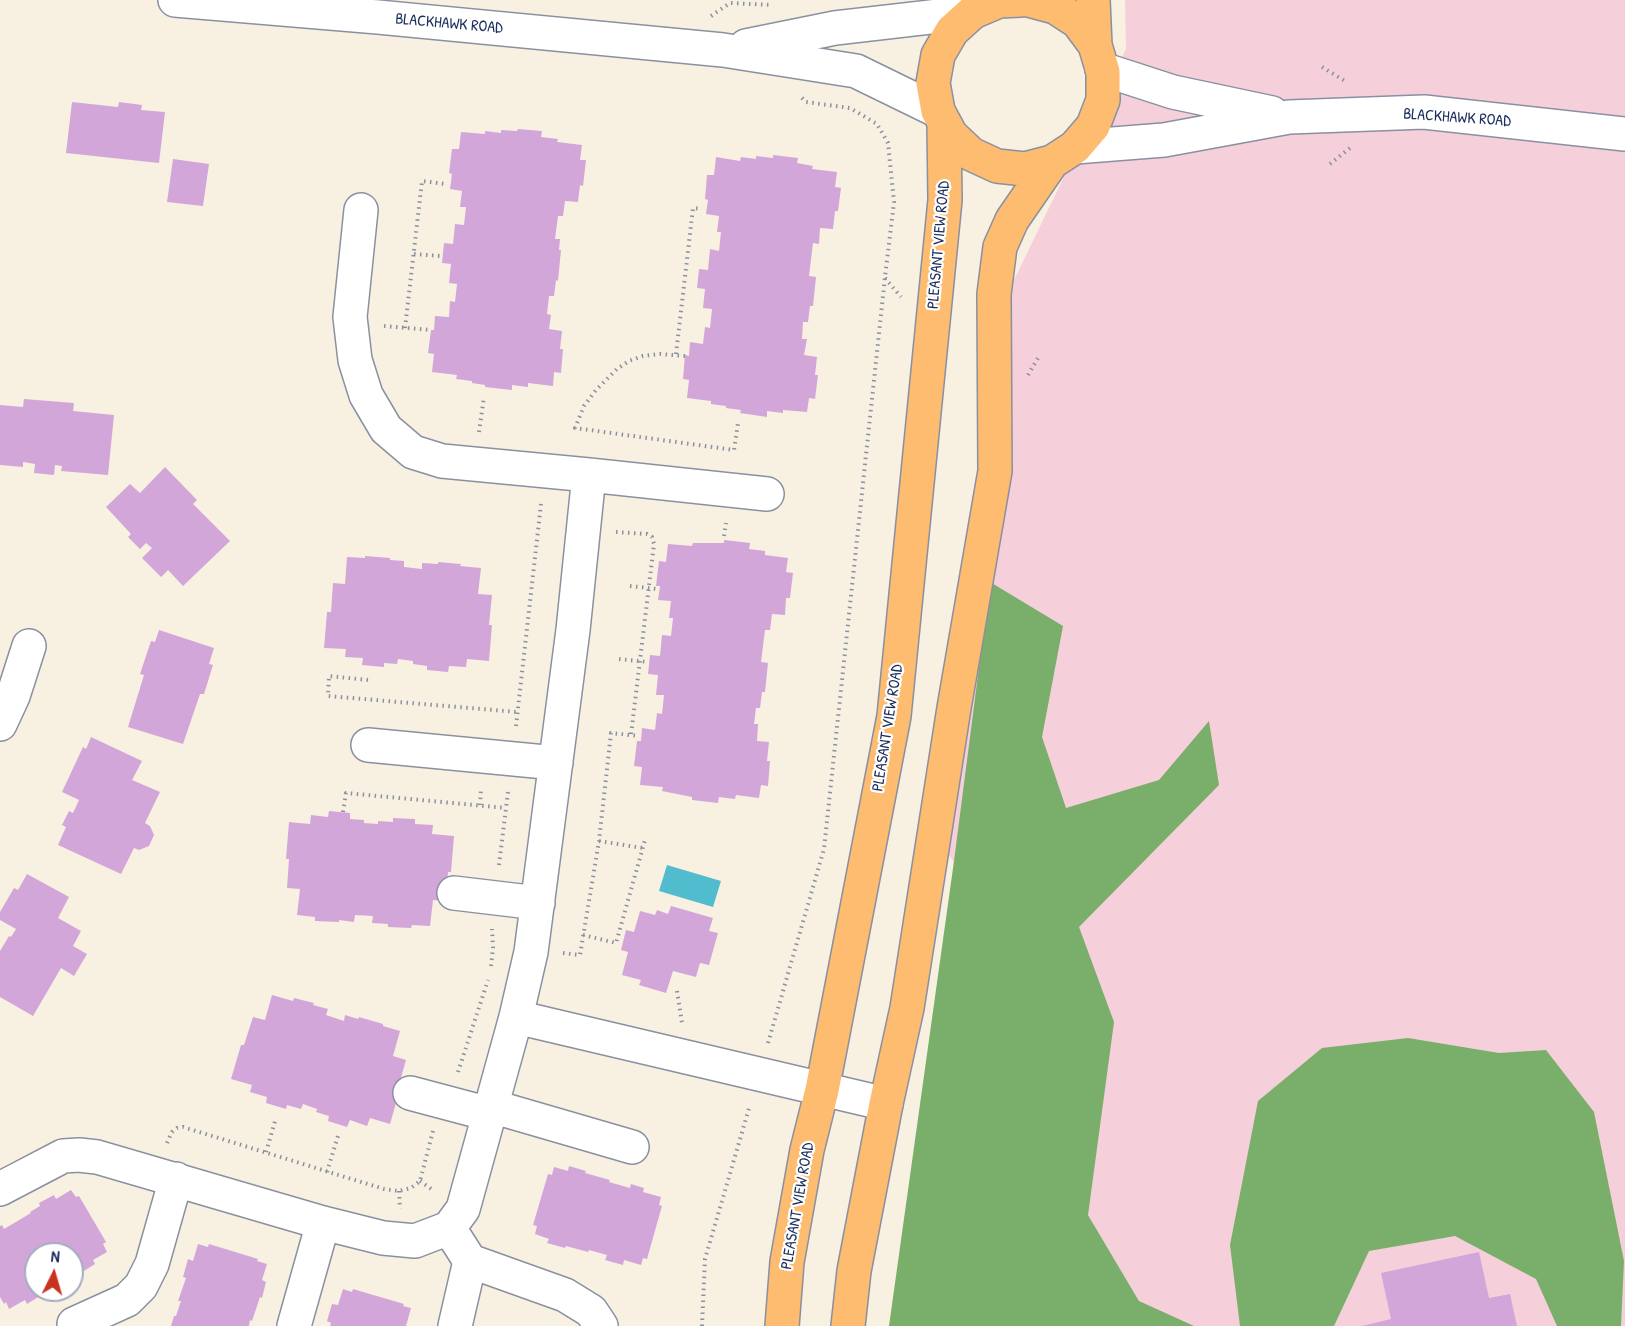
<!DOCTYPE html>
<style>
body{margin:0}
#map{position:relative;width:1625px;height:1326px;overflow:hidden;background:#f8f1e2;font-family:"Patrick Hand",sans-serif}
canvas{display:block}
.north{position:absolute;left:24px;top:1242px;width:60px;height:60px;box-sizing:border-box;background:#fff;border:2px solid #a4acbf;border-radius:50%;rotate:5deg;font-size:16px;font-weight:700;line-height:24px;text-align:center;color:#1b2f5e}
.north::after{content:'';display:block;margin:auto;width:21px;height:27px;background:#c8321e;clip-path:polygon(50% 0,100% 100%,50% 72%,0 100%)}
</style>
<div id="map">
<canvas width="1625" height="1326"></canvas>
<div class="north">N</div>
</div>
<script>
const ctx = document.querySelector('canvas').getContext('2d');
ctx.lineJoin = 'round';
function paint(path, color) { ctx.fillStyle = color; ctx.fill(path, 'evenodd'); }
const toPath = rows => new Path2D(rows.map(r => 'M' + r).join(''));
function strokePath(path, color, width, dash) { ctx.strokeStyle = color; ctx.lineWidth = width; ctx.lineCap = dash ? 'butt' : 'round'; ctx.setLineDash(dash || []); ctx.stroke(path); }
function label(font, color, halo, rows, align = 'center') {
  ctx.font = font + ' "Patrick Hand",sans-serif'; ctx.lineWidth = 4.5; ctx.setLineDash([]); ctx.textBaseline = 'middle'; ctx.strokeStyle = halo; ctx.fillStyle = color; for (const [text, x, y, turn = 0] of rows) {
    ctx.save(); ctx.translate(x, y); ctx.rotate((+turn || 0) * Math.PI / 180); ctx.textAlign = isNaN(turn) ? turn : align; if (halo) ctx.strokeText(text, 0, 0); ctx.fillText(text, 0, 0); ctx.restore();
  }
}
paint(toPath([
 [1125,0,1625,0,1625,1326,1154,1326,1088,1215,1071,1029,928,825,954,708,1012,284,1126,49]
]), '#f5cfda');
paint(toPath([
 [990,582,1063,626,1042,737,1066,808,1159,780,1209,721,1219,785,1079,927,1114,1022,1088,1215,1139,1301,1194,1326,889,1326,954,861],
 [1408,1038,1499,1053,1546,1050,1594,1112,1624,1261,1621,1326,1557,1326,1536,1279,1455,1236,1369,1251,1334,1326,1240,1326,1230,1245,1258,1101,1322,1048]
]), '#7aae6b');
paint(toPath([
 [667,865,721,881,713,907,659,891]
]), '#52bccf');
paint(toPath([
 [72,102,118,107,119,102,142,105,141,110,165,112,159,163,66,153],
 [518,129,542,131,541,137,558,139,557,142,582,145,580,160,586,160,583,186,580,185,578,202,565,201,563,216,558,216,555,239,560,239,559,250,561,250,558,281,556,280,554,296,549,296,547,314,551,315,549,329,562,331,560,349,563,349,561,373,554,372,553,386,528,383,528,387,512,385,512,390,485,387,485,385,472,383,472,381,456,379,457,375,432,372,434,354,428,353,431,330,434,330,435,316,449,317,450,301,455,302,457,284,449,283,451,264,442,263,444,243,453,244,455,224,464,225,466,207,460,207,462,191,450,189,452,174,449,173,452,149,459,149,461,132,485,134,485,131,501,133,501,130,517,131],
 [773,155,798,158,797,163,813,166,812,169,837,172,835,187,841,188,838,211,835,211,833,229,820,228,819,244,813,243,809,276,816,277,813,306,810,306,808,322,803,322,802,339,807,339,804,355,817,357,815,375,818,375,815,399,809,398,807,412,783,410,783,413,767,411,767,417,740,413,741,410,726,408,726,406,711,404,711,401,687,398,689,380,683,379,685,355,689,356,690,342,703,344,705,327,710,328,712,309,703,308,705,289,697,288,699,269,708,270,710,249,719,251,721,232,717,232,719,216,706,214,708,200,705,199,707,175,714,175,716,157,740,161,741,157,756,159,756,156,773,158],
 [173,159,209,164,203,206,167,202],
 [24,399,74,403,73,411,114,415,108,475,61,471,62,466,55,465,54,475,34,473,35,464,23,462,23,467,0,465,0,405,23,407],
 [165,467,197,500,193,504,230,541,183,586,168,570,161,577,142,558,152,548,146,543,140,549,128,537,131,534,106,507,130,484,140,493],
 [724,540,750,543,749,549,765,551,765,555,788,558,786,572,793,573,790,598,786,598,785,615,772,614,770,630,765,630,761,662,768,663,765,692,762,692,760,708,756,708,754,724,758,724,757,741,769,742,767,761,770,761,768,786,761,785,759,798,736,795,735,799,719,797,718,803,692,800,692,797,662,791,663,787,640,785,642,767,634,766,637,741,641,741,642,728,655,730,657,713,662,714,664,695,656,695,658,675,648,674,650,655,660,656,662,635,671,636,673,618,669,618,671,601,658,600,660,586,656,586,659,561,666,562,668,544,692,546,693,543,724,543],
 [365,556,390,558,390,560,404,561,404,567,422,569,422,563,438,564,438,562,461,564,460,566,481,568,478,594,492,595,489,625,492,625,489,661,467,659,466,667,449,666,448,672,427,670,427,666,413,664,413,661,398,659,397,664,384,663,384,667,362,665,363,658,345,657,346,649,324,648,327,612,331,612,333,583,345,584,347,557,365,558],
 [159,630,214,648,209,664,213,665,204,694,200,694,183,744,128,727,144,675,140,674,151,641,155,642],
 [91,737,142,761,132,780,160,792,145,823,150,826,154,835,149,846,139,850,134,848,121,874,58,845,66,827,62,825,69,811,73,813,79,800,62,792,83,747,86,749],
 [329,811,350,813,350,819,364,820,364,823,378,824,378,821,393,822,393,818,415,819,415,824,433,825,432,834,454,836,451,872,448,872,446,901,433,900,430,926,412,925,411,928,388,927,388,924,372,923,373,916,355,915,354,922,339,920,339,922,315,921,315,917,297,915,300,889,287,888,289,859,286,859,289,822,310,824,311,815,328,817],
 [27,874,69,897,58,918,81,931,73,946,87,954,74,976,61,968,33,1016,0,997,0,951,9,936,11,937,16,929,0,920,0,912,14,888,18,890],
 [671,906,713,918,709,931,718,933,709,965,700,963,696,977,673,971,666,993,639,985,641,980,622,975,628,952,621,950,626,930,634,932,640,911,655,915,657,910,668,914],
 [272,995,293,1001,294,998,314,1003,313,1005,328,1009,326,1015,344,1021,345,1015,358,1019,359,1017,383,1024,383,1026,400,1031,393,1056,406,1060,398,1088,400,1089,390,1124,370,1118,367,1126,350,1120,347,1127,328,1121,329,1116,316,1112,317,1109,303,1104,301,1109,287,1105,286,1109,266,1103,267,1097,250,1092,252,1085,231,1079,241,1045,244,1045,253,1017,265,1020],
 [569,1166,586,1171,585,1173,610,1180,609,1182,630,1188,631,1184,644,1188,643,1192,661,1197,659,1205,662,1206,647,1259,643,1258,641,1265,624,1260,623,1265,605,1260,607,1255,589,1250,588,1252,566,1246,565,1248,547,1243,549,1239,535,1234,537,1226,533,1225,548,1174,552,1175,554,1167,568,1171],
 [71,1190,76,1197,79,1196,106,1242,103,1244,107,1252,93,1260,95,1264,79,1274,78,1272,72,1275,72,1254,36,1254,36,1290,41,1290,43,1294,27,1304,25,1300,9,1309,6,1302,4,1304,0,1297,0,1226,2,1225,4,1229,31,1213,30,1212,40,1206,39,1203,54,1195,56,1199],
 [198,1244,208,1247,209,1244,258,1259,257,1261,267,1264,262,1280,266,1282,262,1298,260,1297,252,1321,250,1320,249,1326,171,1326,174,1316,176,1316,181,1301,178,1301,186,1278,183,1277,188,1259,193,1261],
 [1479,1252,1489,1298,1510,1294,1517,1326,1362,1326,1391,1319,1381,1273],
 [343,1289,352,1292,353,1289,404,1304,403,1306,411,1308,406,1326,330,1326,331,1323,327,1321,332,1304,338,1305]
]), '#d2a6d9');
const minor = toPath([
 [175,0,378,17,723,50,856,71,938,111],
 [746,46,835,28,973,12],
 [1102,69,1173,92,1272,113],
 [1075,147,1164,140,1289,117,1424,112,1625,134],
 [361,210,350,317,355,360,366,395,386,429,413,452,442,461,589,475,767,494],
 [0,724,13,696,29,646],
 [368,745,556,763],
 [454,893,538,903],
 [516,1017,886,1104],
 [410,1093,489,1114],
 [491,1106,632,1147],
 [0,1189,63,1156,79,1155,97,1157,323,1223,383,1238,415,1241,449,1228,463,1209,516,1017,531,952,573,630,589,475],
 [449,1228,470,1261,565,1295,591,1311,601,1326],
 [74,1324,127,1300,141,1286,152,1264,176,1179],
 [294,1326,323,1223],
 [455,1326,470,1261]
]);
const major = toPath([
 [1021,0,999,1,973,12,952,31,938,55,933,83,938,111,951,135,971,154,997,166,1025,169,1052,162,1075,147,1093,126,1103,100,1103,72,1095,45,1078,22,1055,7,1029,0],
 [1093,0,1095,45],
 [782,1326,787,1262,807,1150,822,1090,894,716,945,200,944,124],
 [848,1326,854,1271,886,1104,907,1008,954,708,995,471,994,294,1000,247,1012,220,1052,162]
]);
strokePath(minor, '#8a90a0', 36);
strokePath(major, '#8a90a0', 36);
strokePath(toPath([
 [711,16,730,3,771,5],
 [1322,67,1345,81],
 [1330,164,1350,148],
 [414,254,440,256],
 [885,278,901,297],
 [384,326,431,330],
 [405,328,422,181,445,184],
 [676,354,693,208,702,209],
 [685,356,660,354,643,356,629,361,617,369,596,390,584,406,575,428,734,450,738,423],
 [1028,375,1038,358],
 [479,432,484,397],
 [616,532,647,534,652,537,654,544,631,735],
 [724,536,726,523],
 [630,586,657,589],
 [619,659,648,662],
 [368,680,329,676,328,696,517,712],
 [516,726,541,504],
 [480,805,481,789],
 [343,812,346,793,506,808],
 [599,841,643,848],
 [499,865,508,792],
 [583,935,616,943,645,840],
 [563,953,580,955,599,841,611,733,639,736],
 [491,966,493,948,492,929],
 [677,991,682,1023],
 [768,1043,824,849,885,277,894,202,888,143,877,124,850,108,806,102,800,96],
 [458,1072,488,980],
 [167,1143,172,1132,177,1128,183,1127,384,1189,399,1191,411,1188,420,1181,433,1131],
 [266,1152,276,1118],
 [327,1172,338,1136],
 [420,1181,434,1191],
 [399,1191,400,1209],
 [702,1326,705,1259,750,1105]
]), '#8a90a0', 4, [1.5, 4.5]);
strokePath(minor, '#fff', 33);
strokePath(major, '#fdbc6f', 33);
label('16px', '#1b2f5e', '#fff', [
 ["BLACKHAWK ROAD",449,24,5],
 ["BLACKHAWK ROAD",1457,118,4],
 ["PLEASANT VIEW ROAD",939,245,-85],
 ["PLEASANT VIEW ROAD",888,728,-81],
 ["PLEASANT VIEW ROAD",798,1206,-80]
]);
</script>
